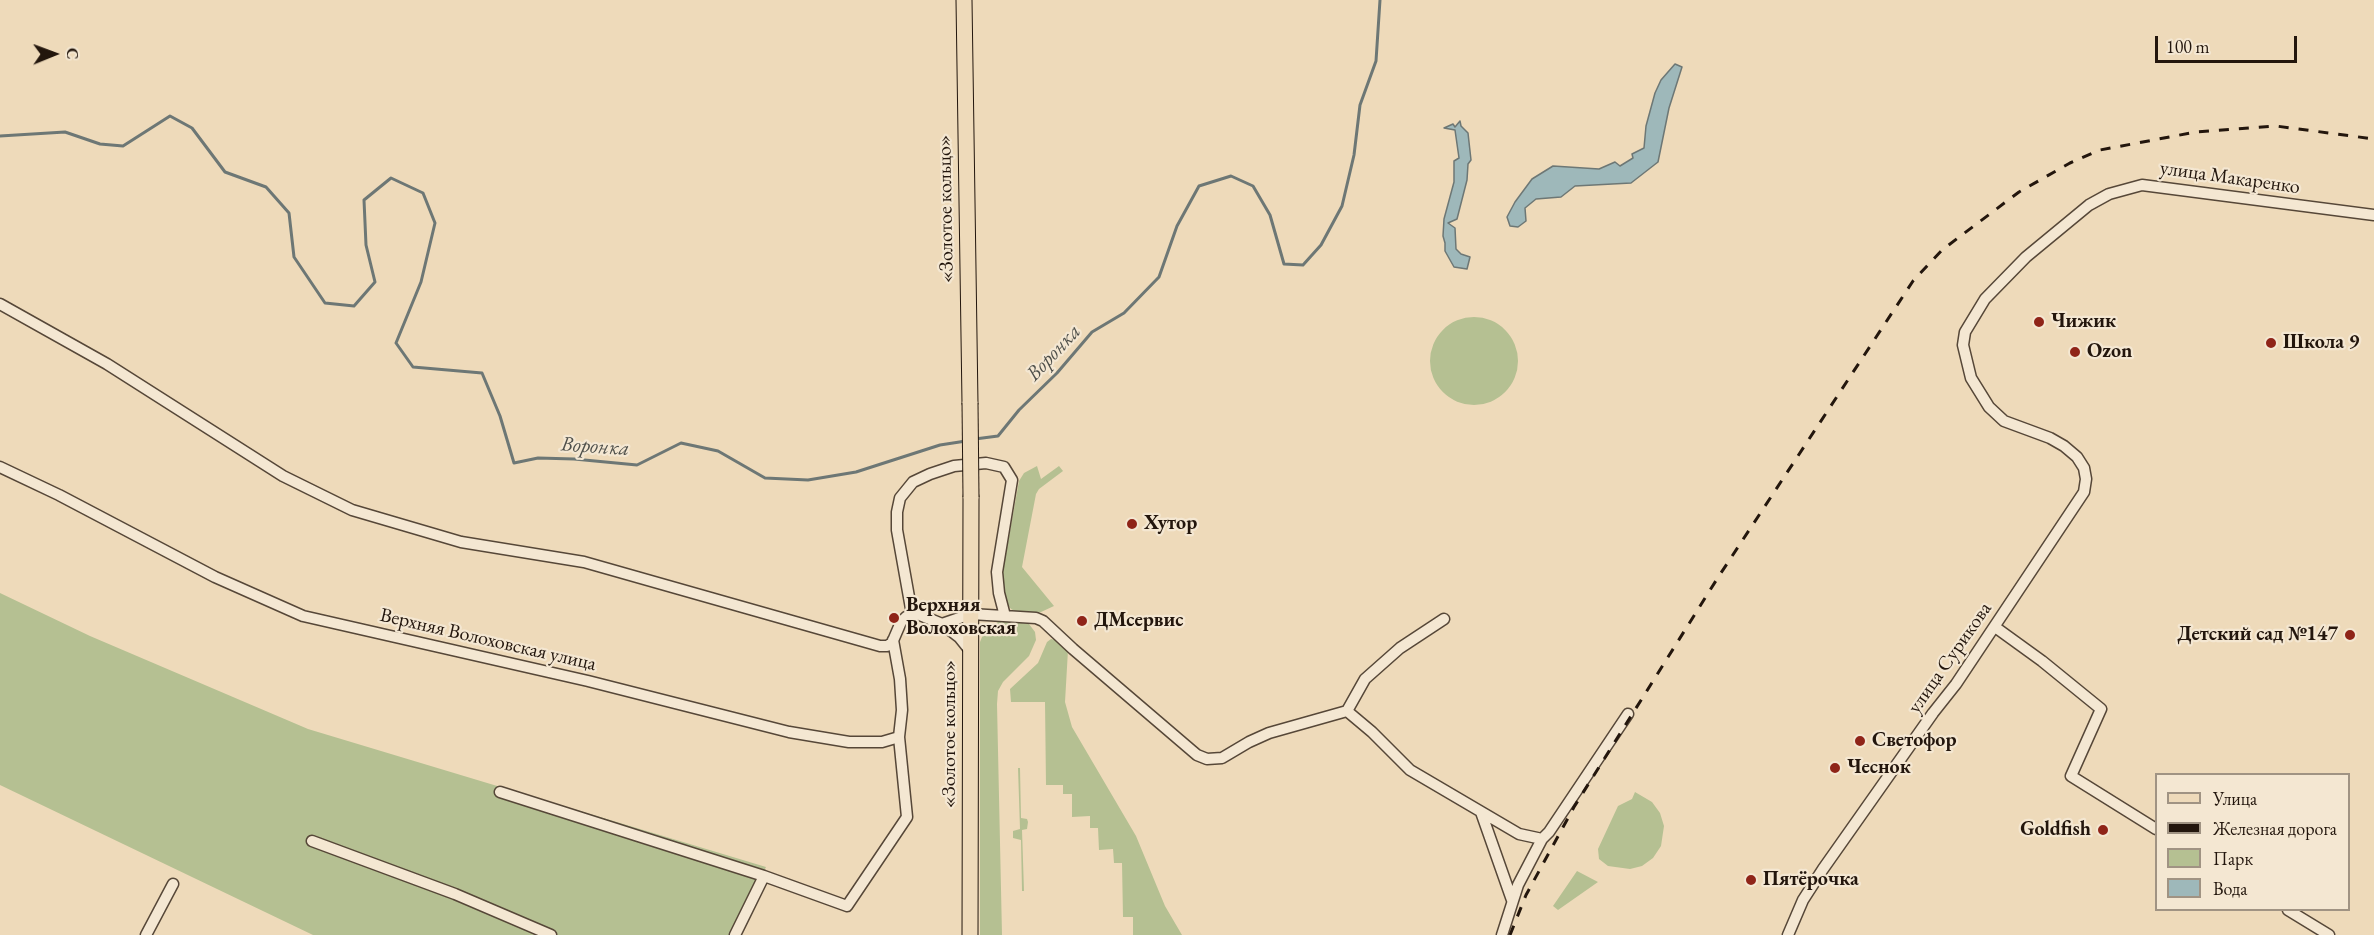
<!DOCTYPE html>
<meta charset="utf-8">
<style>
body{margin:0}
#map{position:relative;width:2374px;height:935px;overflow:hidden;background:#eedaba;font-family:"EB Garamond",serif}
canvas{display:block}
.legend{position:absolute;left:2155px;top:773px;width:195px;height:138px;box-sizing:border-box;background:#f4e7d2;border:2px solid #a09383;margin:0;padding:8px 10px;list-style:none;font-size:18px;color:#23160d}
.legend li{display:flex;align-items:center;gap:12px;height:30px}
.legend b{width:30px;border:2px solid #a09383}
.north{position:absolute;left:24px;top:24px;width:60px;height:60px;-webkit-text-stroke:4px #f4e7d2;paint-order:stroke;rotate:89deg;font-size:16px;font-weight:700;line-height:24px;text-align:center;color:#23160d}
.north::after{content:'';display:block;margin:auto;width:21px;height:27px;background:#23160d;clip-path:polygon(50% 0,100% 100%,50% 72%,0 100%)}
.scale{position:absolute;left:2155px;top:36px;width:142px;height:27px;box-sizing:border-box;border:3px solid #23160d;border-top:0;padding-left:8px;font-size:18px;line-height:21px;white-space:nowrap;color:#23160d;-webkit-text-stroke:4px #f4e7d2;paint-order:stroke}
</style>
<div id="map">
<canvas width="2374" height="935"></canvas>
<ul class="legend">
<li><b style="height:8px;background:#eedaba"></b>Улица</li>
<li><b style="height:8px;background:#23160d"></b>Железная дорога</li>
<li><b style="height:16px;background:#b5c092"></b>Парк</li>
<li><b style="height:16px;background:#9eb8ba"></b>Вода</li>
</ul>
<div class="north">С</div>
<div class="scale">100 m</div>
</div>
<script>
const ctx = document.querySelector('canvas').getContext('2d');
ctx.lineJoin = 'round';
function paint(path, color) { ctx.fillStyle = color; ctx.fill(path, 'evenodd'); }
const toPath = rows => new Path2D(rows.map(r => 'M' + r).join(''));
function strokePath(path, color, width, dash) { ctx.strokeStyle = color; ctx.lineWidth = width; ctx.lineCap = dash ? 'butt' : 'round'; ctx.setLineDash(dash || []); ctx.stroke(path); }
function label(font, color, halo, rows, align = 'center') {
  ctx.font = font + ' "EB Garamond",serif'; ctx.lineWidth = 4.5; ctx.setLineDash([]); ctx.textBaseline = 'middle'; ctx.strokeStyle = halo; ctx.fillStyle = color; for (const [text, x, y, turn = 0] of rows) {
    ctx.save(); ctx.translate(x, y); ctx.rotate((+turn || 0) * Math.PI / 180); ctx.textAlign = isNaN(turn) ? turn : align; if (halo) ctx.strokeText(text, 0, 0); ctx.fillText(text, 0, 0); ctx.restore();
  }
}
paint(toPath([
 '1430 361a44 44 0 1 1 88 0a44 44 0 1 1-88 0Z',
 [1037,466,1041,479,1059,466,1063,471,1039,489,1036,494,1022,567,1054,606,1041,612,1019,613,1011,609,1006,603,1003,586,1003,570,1019,481,1024,473],
 [0,593,90,636,308,729,766,867,730,935,313,935,0,785],
 [1007,621,1029,624,1035,632,1036,640,1029,656,1003,682,998,691,997,704,1002,935,980,935,980,642,982,637,989,628,998,622],
 [1051,639,1056,640,1068,650,1065,702,1072,727,1136,836,1165,906,1182,935,1133,935,1133,917,1123,917,1122,863,1114,863,1113,849,1099,850,1098,828,1090,828,1090,816,1072,817,1072,794,1063,794,1063,785,1046,785,1045,702,1011,702,1010,689,1038,663,1047,642],
 [1018,768,1020,768,1021,818,1027,819,1028,822,1027,829,1022,830,1024,891,1022,891,1021,840,1013,838,1013,831,1020,829],
 [1635,792,1652,802,1660,813,1664,826,1661,846,1653,858,1642,866,1630,869,1608,866,1599,859,1598,849,1618,806,1632,799],
 [1577,871,1598,882,1558,910,1553,906]
]), '#b5c092');
const water = toPath([
 [1675,64,1682,67,1669,108,1658,162,1631,183,1575,186,1561,197,1536,199,1525,208,1526,221,1518,227,1510,226,1507,217,1515,202,1532,179,1553,166,1599,169,1615,162,1620,166,1633,158,1632,154,1644,148,1646,126,1655,93,1661,80,1675,64],
 [1460,121,1461,126,1468,133,1471,160,1468,164,1467,180,1457,219,1448,223,1455,228,1456,249,1461,254,1470,257,1467,269,1454,267,1445,251,1445,243,1443,236,1444,219,1454,182,1454,161,1459,158,1455,130,1444,128,1453,124,1455,127,1460,121]
]);
paint(water, '#9eb8ba');
strokePath(water, '#6d7775', 1.5);
strokePath(toPath([
 [0,136,65,132,100,144,123,146,170,116,192,128,225,172,266,187,289,213,294,257,325,303,354,306,375,282,366,245,364,200,391,178,423,193,435,223,421,282,396,343,413,367,482,373,500,416,514,463,538,458,574,459,637,465,681,443,718,451,765,478,808,480,856,472,940,445,966,441],
 [975,439,998,436,1019,410,1057,373,1092,332,1124,313,1159,277,1177,226,1199,186,1231,176,1253,186,1270,215,1284,264,1303,265,1321,245,1342,206,1354,155,1360,105,1376,61,1380,0]
]), '#6d7775', 3);
const minor = toPath([
 [0,304,107,364,283,476,352,510,461,542,584,562,880,646,887,646,892,643,901,622,906,617,912,614,920,615,942,624,959,637,971,652],
 [0,467,59,495,215,577,303,616,588,681,789,732,849,742,882,742,899,737,902,710,900,679,893,640],
 [912,614,897,530,897,512,900,498,913,482,930,474,954,466,986,463,1004,467,1012,480,997,572,999,593,1005,616],
 [942,624,971,614,1036,618,1043,621,1073,649,1197,755,1207,759,1222,758,1249,742,1269,733,1347,711],
 [1995,627,2042,661,2101,709,2071,776,2156,829],
 [1347,711,1372,732,1410,770,1519,834,1542,839],
 [1347,711,1365,679,1400,648,1444,619],
 [500,792,764,876,847,906,907,817,899,737],
 [1481,812,1512,900],
 [312,841,455,894,551,935],
 [2288,910,2329,935],
 [146,935,173,884],
 [735,935,764,876],
 [1502,935,1518,885,1542,839,1549,832,1628,714],
 [1788,935,1803,900,1823,869,1933,713,1956,684,2084,492,2086,479,2084,468,2077,457,2064,446,2050,438,2004,421,1989,407,1971,378,1963,345,1965,332,1985,299,2026,257,2089,205,2109,194,2142,185,2374,215]
]);
const primary = toPath([
 [964,0,970,403],
 [970,935,971,497]
]);
strokePath(minor, '#564738', 13);
strokePath(primary, '#23160d', 17);
strokePath(minor, '#f4e7d2', 10);
strokePath(primary, '#eedaba', 15);
strokePath(toPath([
 [1510,935,1526,895,1574,807,1717,579,1913,281,1942,250,2019,192,2070,163,2100,150,2196,132,2276,126,2374,139]
]), '#23160d', 3, [10, 10]);
const primaryBridge = toPath([
 [970,403,971,497]
]);
strokePath(primaryBridge, '#23160d', 17, []);
strokePath(primaryBridge, '#eedaba', 15);
for (const [x, y, r, color] of [
 [2039,322,6,"#8f2418"],
 [2271,343,6,"#8f2418"],
 [2075,352,6,"#8f2418"],
 [1132,524,6,"#8f2418"],
 [894,618,6,"#8f2418"],
 [1082,621,6,"#8f2418"],
 [2350,635,6,"#8f2418"],
 [1860,741,6,"#8f2418"],
 [1835,768,6,"#8f2418"],
 [2103,830,6,"#8f2418"],
 [1751,880,6,"#8f2418"]
]) { const dot = new Path2D(); dot.arc(x, y, r, 0, 2 * Math.PI); ctx.fillStyle = color; ctx.fill(dot); strokePath(dot, '#f4e7d2', 2); }
label('20px', '#23160d', '#f4e7d2', [
 ["улица Макаренко",2230,178,8],
 ["«Золотое кольцо»",946,209,-91],
 ["Верхняя Волоховская улица",488,640,13],
 ["улица Сурикова",1950,658,-55],
 ["«Золотое кольцо»",950,734,-90]
]);
label('bold 20px', '#23160d', '#f4e7d2', [
 ["Чижик",2051,322],
 ["Школа 9",2283,343],
 ["Ozon",2087,352],
 ["Хутор",1144,524],
 ["Верхняя",906,606],
 ["Волоховская",906,629],
 ["ДМсервис",1094,621],
 ["Детский сад №147",2338,635,"right"],
 ["Светофор",1872,741],
 ["Чеснок",1847,768],
 ["Goldfish",2091,830,"right"],
 ["Пятёрочка",1763,880]
], 'left');
label('italic 21px', '#4e4f4a', '#f4e7d2', [
 ["Воронка",1054,353,-47],
 ["Воронка",595,447,4]
]);
</script>
